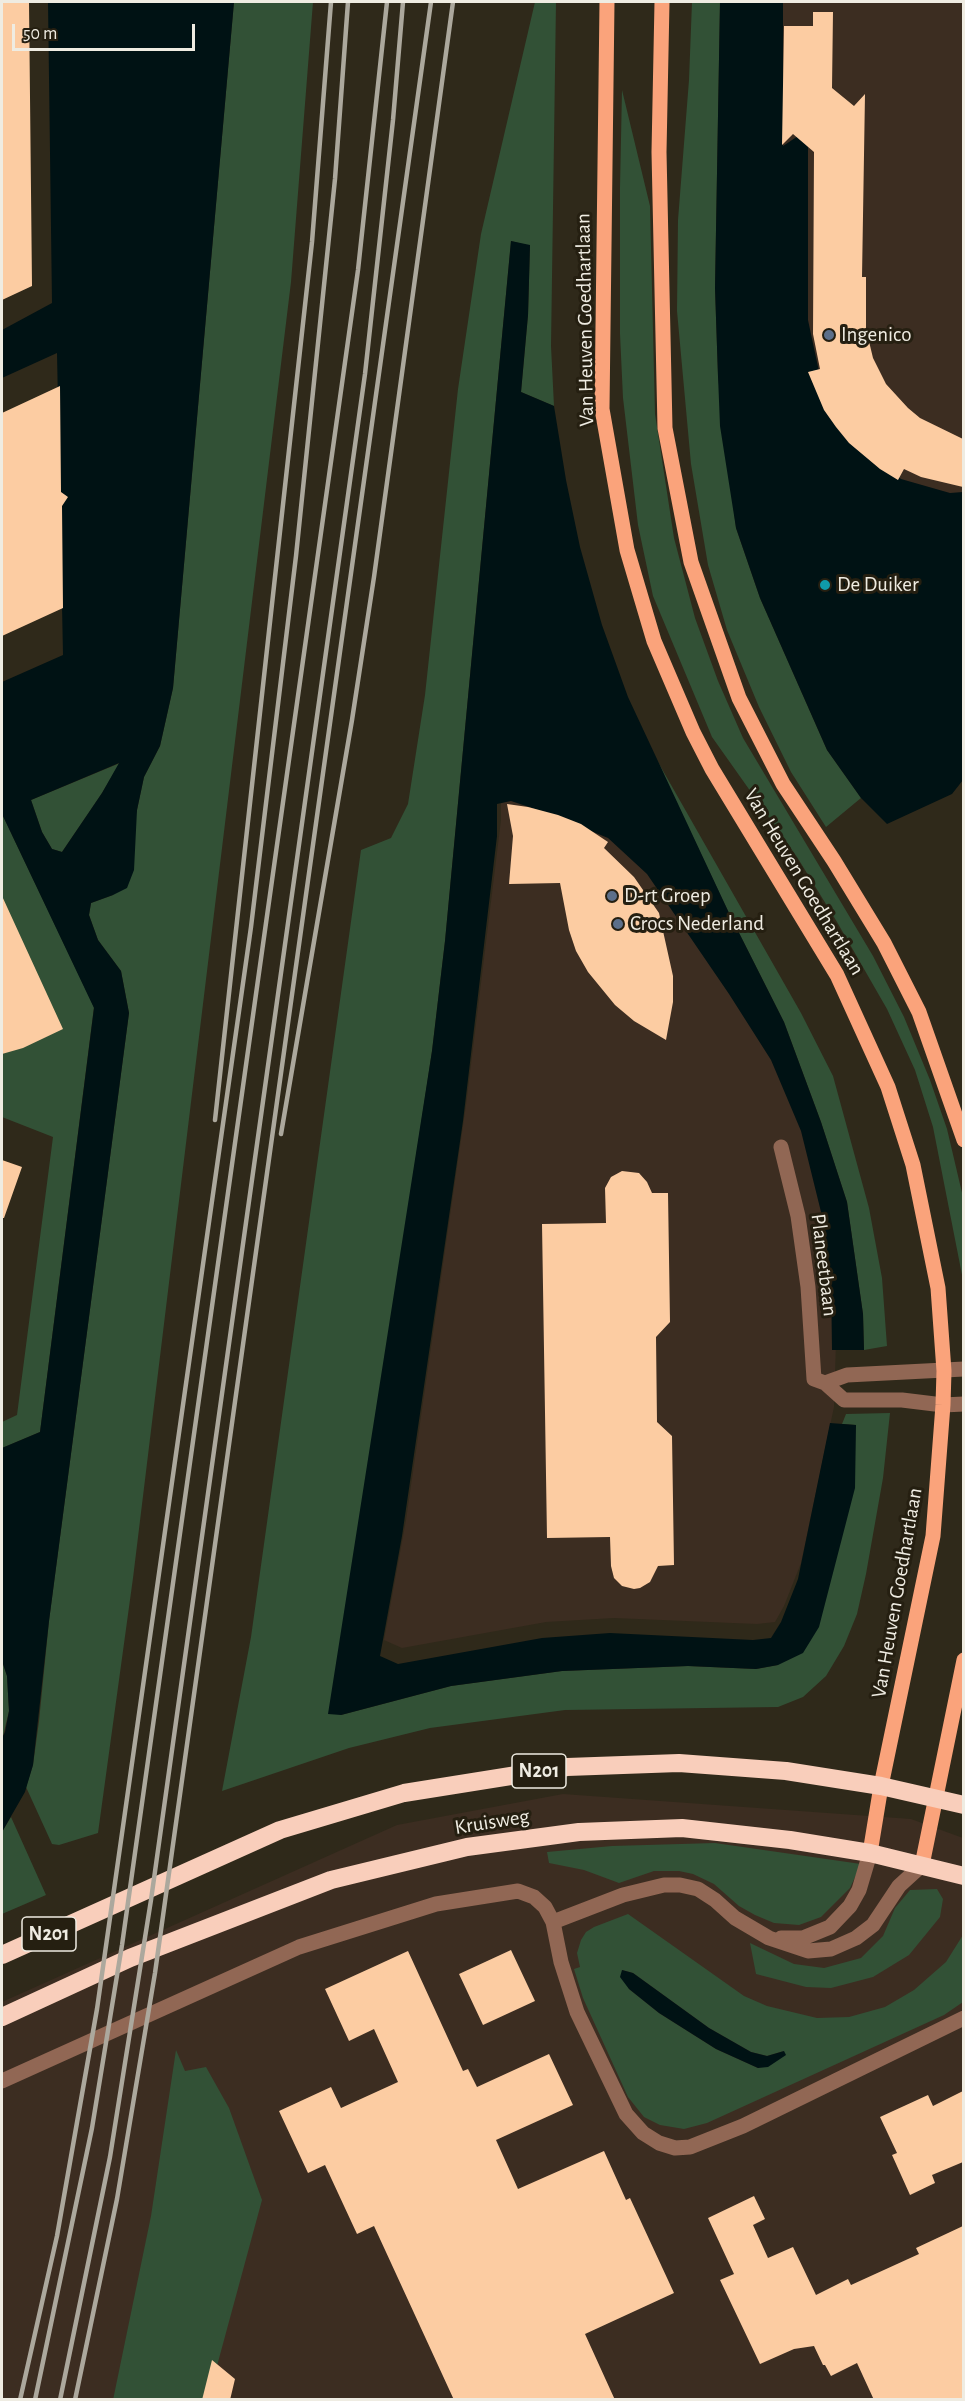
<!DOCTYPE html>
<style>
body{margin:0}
#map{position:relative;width:965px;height:2401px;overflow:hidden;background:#2f291a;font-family:"Alegreya Sans",sans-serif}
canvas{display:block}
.frame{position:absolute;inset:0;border:3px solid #efece2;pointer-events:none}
.scale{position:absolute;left:12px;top:24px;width:183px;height:27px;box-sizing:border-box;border:3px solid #efece2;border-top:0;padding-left:8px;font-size:18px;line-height:21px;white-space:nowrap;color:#efece2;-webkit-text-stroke:4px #251f11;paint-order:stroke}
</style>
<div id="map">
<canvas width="965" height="2401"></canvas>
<div class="frame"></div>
<div class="scale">50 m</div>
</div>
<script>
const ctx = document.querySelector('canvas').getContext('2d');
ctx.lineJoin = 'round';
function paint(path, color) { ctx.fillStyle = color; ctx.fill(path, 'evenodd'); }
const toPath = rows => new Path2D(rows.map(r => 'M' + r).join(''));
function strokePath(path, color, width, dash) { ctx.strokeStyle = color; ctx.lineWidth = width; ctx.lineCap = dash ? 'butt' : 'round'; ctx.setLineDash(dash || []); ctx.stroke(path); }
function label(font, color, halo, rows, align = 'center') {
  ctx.font = font + ' "Alegreya Sans",sans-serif'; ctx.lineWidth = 6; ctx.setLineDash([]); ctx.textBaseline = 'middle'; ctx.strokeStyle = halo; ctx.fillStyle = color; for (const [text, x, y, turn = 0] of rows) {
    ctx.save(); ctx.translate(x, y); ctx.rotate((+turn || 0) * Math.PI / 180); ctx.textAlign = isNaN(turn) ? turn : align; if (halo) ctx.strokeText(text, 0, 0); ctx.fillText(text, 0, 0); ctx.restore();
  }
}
paint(toPath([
 [753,2,963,2,963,525,758,404],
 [501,789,612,823,775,1045,826,1200,837,1310,834,1407,801,1563,784,1606,775,1622,757,1624,614,1618,546,1622,402,1648,384,1640,406,1520,466,1105,501,820],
 [563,1794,911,1819,963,1838,963,2399,2,2399,2,2002,397,1825]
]), '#3c2d21');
paint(toPath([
 [234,2,313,2,291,282,133,1578,98,1833,59,1845,52,1844,26,1787,33,1765,39,1721,49,1621,129,1013,121,971,98,940,89,915,91,903,113,895,137,810,144,777,160,746,173,688],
 [535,2,556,2,551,346,554,406,521,392,528,315,530,246,511,241,445,941,432,1051,385,1362,341,1715,451,1686,562,1671,688,1666,756,1669,778,1665,856,1425,842,1424,846,1414,890,1413,883,1478,866,1574,857,1614,844,1646,826,1676,803,1697,778,1707,565,1710,430,1728,349,1748,222,1791,251,1637,361,850,391,838,408,804,425,695,458,389,481,234],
 [692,2,720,2,715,288,718,376,736,528,760,598,827,750,861,798,826,827,791,772,759,707,727,630,708,565,691,464,677,311,678,220,689,80],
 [622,90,650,206,655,414,674,538,695,618,718,681,743,738,873,956,904,1017,930,1080,947,1129,963,1197,963,1280,933,1127,915,1070,887,1009,837,922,797,857,712,737,653,596,638,525,623,398,620,334,620,187],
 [654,755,801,1013,833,1076,869,1208,882,1278,887,1346,864,1350,863,1314,847,1202,821,1122,784,1022,729,913],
 [120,763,102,793,62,852,52,849,42,832,31,800],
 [2,814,94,1007,40,1432,2,1448,2,1422,17,1415,53,1137,2,1117],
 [2,1661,7,1676,9,1711,3,1736],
 [11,1817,46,1895,2,1914,2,1832],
 [715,1843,861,1864,850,1888,821,1917,799,1925,774,1923,755,1915,739,1906,714,1884,693,1874,679,1871,654,1871,619,1883,584,1870,549,1863,547,1852,612,1846],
 [937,1889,943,1899,940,1917,909,1955,873,1977,831,1988,806,1987,756,1974,750,1943,794,1964,824,1968,861,1958,883,1936,895,1908,910,1890],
 [628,1914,744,1996,767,2006,817,2018,849,2017,885,2007,914,1990,946,1962,963,1935,963,2002,944,2015,707,2123,684,2129,660,2125,644,2117,628,2097,583,1998,574,1969,580,1967,577,1953,581,1940,586,1932,594,1927],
 [622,1970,633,1973,709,2028,751,2052,767,2056,784,2051,758,2068,716,2049,659,2013,629,1989],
 [176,2050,185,2071,206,2067,229,2108,262,2200,208,2399,113,2400,151,2216]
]), '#325136');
paint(toPath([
 [48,2,234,2,173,688,160,746,144,777,137,810,134,870,127,888,113,895,91,903,89,915,98,940,121,971,129,1013,49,1621,33,1765,25,1792,2,1832,2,1738,5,1732,9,1711,7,1676,2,1661,2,1448,40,1432,94,1008,2,814,2,682,63,655,57,353,2,378,2,330,52,303],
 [119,763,102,793,62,852,52,849,42,832,31,800],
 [720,2,783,2,783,146,801,134,808,147,808,320,824,395,857,442,901,479,950,493,963,492,963,780,952,794,887,824,861,798,827,750,760,598,736,528,720,426,718,376,715,288],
 [511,241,530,245,528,315,521,392,554,406,566,480,580,547,602,625,628,697,729,913,784,1022,821,1122,847,1202,863,1314,864,1350,832,1350,831,1277,822,1216,801,1131,771,1060,729,994,647,874,608,838,547,813,511,801,497,804,497,836,463,1121,402,1536,380,1656,398,1664,542,1638,610,1633,753,1640,771,1638,781,1622,798,1579,830,1423,856,1425,855,1488,819,1627,803,1653,778,1665,756,1669,688,1666,562,1671,451,1686,341,1715,328,1714,432,1051,445,941],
 [622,1970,633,1973,709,2028,751,2052,767,2056,784,2051,786,2055,768,2067,758,2068,716,2049,659,2013,629,1989,620,1977]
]), '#001214');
paint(toPath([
 [2,2,29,2,32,286,2,300],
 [813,12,833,12,832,88,854,106,865,94,862,277,866,277,866,329,873,358,886,384,908,408,920,418,963,439,963,487,921,477,904,469,898,480,880,469,849,443,836,427,824,410,808,372,820,369,813,334,814,152,793,134,782,145,784,26,813,26],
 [60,386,61,492,68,497,62,506,63,608,2,636,2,413],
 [507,804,528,807,558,815,581,824,608,842,604,848,634,877,659,913,673,976,673,1002,666,1040,634,1021,615,1005,588,972,576,951,569,930,560,883,509,884,513,836],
 [2,896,63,1029,23,1048,2,1054],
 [2,1160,22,1167,4,1218,2,1218],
 [622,1171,639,1173,647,1182,652,1193,668,1193,670,1322,656,1337,657,1422,672,1436,674,1565,658,1566,650,1582,640,1588,634,1589,622,1586,614,1578,611,1566,610,1537,547,1538,542,1224,606,1223,605,1188,611,1177],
 [511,1950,535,2001,483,2025,459,1974],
 [408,1951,463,2071,468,2069,477,2087,549,2054,573,2105,496,2140,518,2189,604,2151,626,2200,630,2198,674,2293,585,2334,615,2400,454,2400,374,2226,357,2234,325,2165,308,2173,279,2111,331,2087,341,2108,398,2082,374,2029,349,2041,325,1989],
 [963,2091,963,2162,932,2175,935,2183,910,2195,892,2155,897,2153,880,2117,928,2095,933,2106],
 [754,2196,765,2219,753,2225,768,2258,793,2247,816,2295,848,2279,851,2285,919,2254,916,2248,963,2226,963,2400,874,2400,857,2363,831,2376,825,2365,823,2365,814,2346,794,2349,760,2364,720,2280,734,2274,708,2218],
 [212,2360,235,2379,230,2400,202,2400]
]), '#fccca2');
strokePath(toPath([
 [781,1147,798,1216,808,1287,814,1379,825,1383,844,1400,902,1400,943,1405,964,1404],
 [825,1383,847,1375,964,1369],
 [553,1922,623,1895,664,1885,680,1885,698,1889,715,1900,735,1918,769,1938,808,1951,831,1949,856,1938,873,1925,899,1886,922,1865],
 [781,1938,803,1938,830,1927,850,1906,859,1890,870,1853],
 [2,2081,299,1947,436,1904,518,1891,534,1897,545,1907,553,1922,561,1962,577,2012,626,2114,643,2133,659,2143,675,2148,690,2147,743,2126,964,2018]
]), '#916754', 15);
strokePath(toPath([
 [607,2,602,409,627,550,654,641,693,732,712,769,837,975,888,1087,913,1165,938,1288,944,1371,943,1405,933,1536,881,1786,870,1853],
 [662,2,659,152,665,428,691,562,739,698,783,784,834,861,884,943,919,1012,964,1140],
 [922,1865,964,1660]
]), '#faa37b', 15);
strokePath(toPath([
 [2,1955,280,1830,404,1793,567,1767,679,1763,786,1771,881,1786,964,1805],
 [2,2017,130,1958,331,1880,467,1847,579,1832,682,1828,790,1840,870,1853,964,1876]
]), '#f9cebb', 18);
strokePath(toPath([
 [215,1120,312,242,331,2],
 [281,1134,352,720,374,577,453,2],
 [20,2400,57,2236,97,2009,251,927,296,556,335,179,348,2],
 [35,2400,92,2128,122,1945,358,270,387,2],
 [60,2400,110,2157,151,1900,365,374,393,120,403,2],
 [75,2400,117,2199,155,1973,431,2]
]), '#aca89d', 4.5);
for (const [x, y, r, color] of [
 [829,335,6,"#5c6f8a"],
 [825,585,6,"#0f9aa8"],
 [612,896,6,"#5c6f8a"],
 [618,924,6,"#5c6f8a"]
]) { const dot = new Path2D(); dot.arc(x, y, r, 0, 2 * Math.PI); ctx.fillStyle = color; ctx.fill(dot); strokePath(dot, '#251f11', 2); }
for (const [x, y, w] of [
 [539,1771,54],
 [49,1934,54]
]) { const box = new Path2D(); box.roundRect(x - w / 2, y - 17, w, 34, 4.5); ctx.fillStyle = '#251f11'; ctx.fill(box); strokePath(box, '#efece2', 1.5); }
label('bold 20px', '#efece2', null, [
 ["N201",539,1771],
 ["N201",49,1934]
]);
label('21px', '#efece2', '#251f11', [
 ["Van Heuven Goedhartlaan",585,320,-91],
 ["Van Heuven Goedhartlaan",804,882,59],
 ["Planeetbaan",824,1265,83],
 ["Van Heuven Goedhartlaan",897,1593,-80],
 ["Kruisweg",492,1822,-9]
]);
label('21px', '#efece2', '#251f11', [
 ["Ingenico",841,335],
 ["De Duiker",837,585],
 ["D-rt Groep",624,896],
 ["Crocs Nederland",630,924]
], 'left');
</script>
